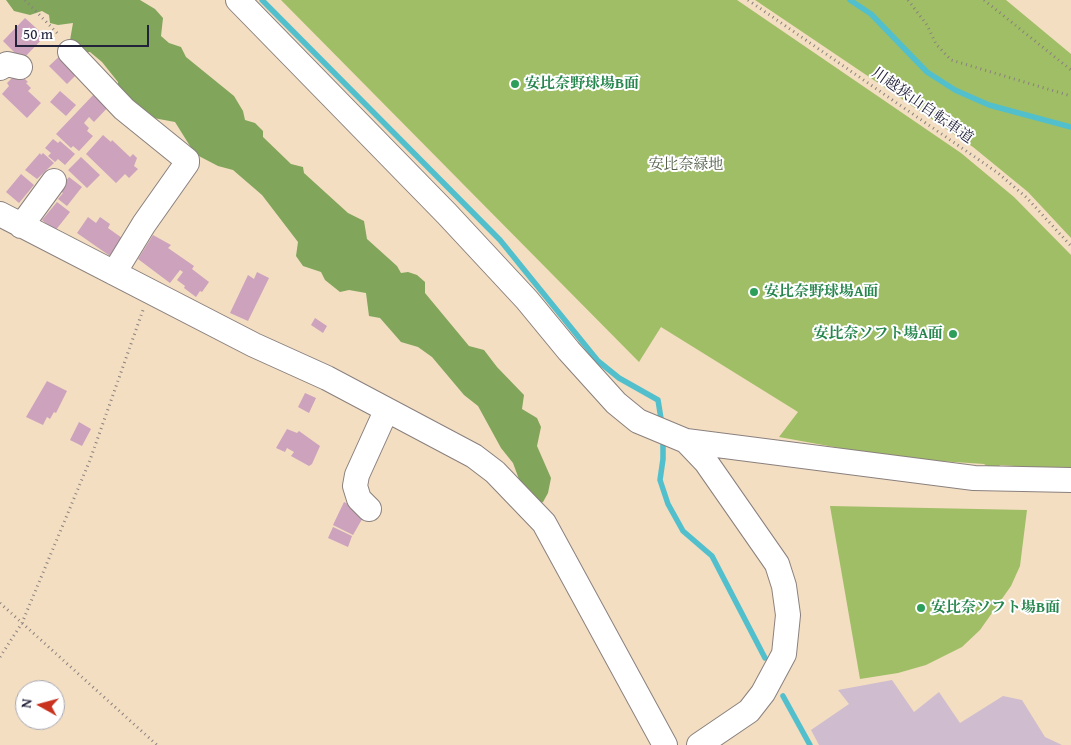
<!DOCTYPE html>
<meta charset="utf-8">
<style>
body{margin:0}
#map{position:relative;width:1071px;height:745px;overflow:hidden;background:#f3dec2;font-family:"Gentium Book Plus",serif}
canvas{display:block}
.north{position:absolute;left:15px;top:680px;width:50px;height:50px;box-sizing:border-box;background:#fff;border:1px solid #a7a7b1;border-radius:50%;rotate:277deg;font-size:14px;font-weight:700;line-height:20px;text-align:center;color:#22223b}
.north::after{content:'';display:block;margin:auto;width:18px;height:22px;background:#c8321e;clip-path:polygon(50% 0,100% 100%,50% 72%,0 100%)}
.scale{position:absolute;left:15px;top:25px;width:134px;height:22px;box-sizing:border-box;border:2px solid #22223b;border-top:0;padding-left:6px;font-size:15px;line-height:18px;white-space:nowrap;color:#22223b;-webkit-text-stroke:4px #fff;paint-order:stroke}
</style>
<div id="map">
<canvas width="1071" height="745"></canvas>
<div class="north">N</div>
<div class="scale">50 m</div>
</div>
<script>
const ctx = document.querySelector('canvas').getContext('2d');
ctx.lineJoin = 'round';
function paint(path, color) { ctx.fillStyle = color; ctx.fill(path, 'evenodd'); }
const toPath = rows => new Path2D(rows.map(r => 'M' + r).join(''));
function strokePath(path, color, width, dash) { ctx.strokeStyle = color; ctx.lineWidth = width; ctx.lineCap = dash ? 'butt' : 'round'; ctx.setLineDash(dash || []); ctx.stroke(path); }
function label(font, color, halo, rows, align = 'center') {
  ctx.font = font + ' "Gentium Book Plus","Noto Serif JP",serif'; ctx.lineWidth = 4; ctx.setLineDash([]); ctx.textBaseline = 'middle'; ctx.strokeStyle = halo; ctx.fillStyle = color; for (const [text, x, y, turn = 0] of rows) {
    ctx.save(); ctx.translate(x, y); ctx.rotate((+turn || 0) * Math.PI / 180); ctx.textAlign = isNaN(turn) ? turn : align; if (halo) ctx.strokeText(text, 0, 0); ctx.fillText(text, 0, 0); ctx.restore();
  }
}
paint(toPath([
 [892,680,914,712,939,692,960,723,1003,696,1022,700,1045,737,1062,745,819,745,811,730,849,704,838,690]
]), '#cfbdcf');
paint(toPath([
 [281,0,737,0,961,153,1014,197,1071,255,1071,470,1000,465,995,472,984,464,895,458,779,437,798,412,661,327,639,362],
 [755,0,1006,0,1071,54,1071,238,1028,192,973,147],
 [830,506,1027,510,1020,566,1011,586,980,630,962,647,926,665,898,673,860,679]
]), '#a0be66');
paint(toPath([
 [6,0,140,0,155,9,163,18,161,36,169,43,181,47,186,57,234,96,243,111,245,120,255,123,263,131,263,137,291,164,303,167,304,173,348,213,364,221,367,239,397,266,401,273,408,272,417,275,425,282,425,293,469,346,484,350,497,367,524,395,522,409,537,418,541,427,537,446,551,478,548,493,543,502,537,505,523,490,513,463,501,448,478,406,464,395,432,357,418,347,401,342,380,318,369,316,366,293,349,290,340,292,325,280,321,272,303,266,296,256,298,242,262,195,233,170,218,166,195,154,175,122,148,117,118,95,118,82,102,62,90,52,77,53,69,46,73,23,58,25,50,23,49,15,42,11,30,15,14,11]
]), '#80a55b');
strokePath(toPath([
 [262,0,500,240,598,361,619,378,658,400,662,425],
 [850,0,871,14,927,72,955,90,989,105,1071,127],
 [663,437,663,459,660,480,668,504,683,531,712,556,765,658],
 [783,696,810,745]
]), '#52bfcc', 5.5);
paint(toPath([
 [25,18,45,36,22,60,3,41],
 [64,52,81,70,67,84,49,66],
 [18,72,28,82,26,83,31,88,28,91,41,103,27,118,2,94,9,86,7,83],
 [60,91,76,105,66,116,50,102],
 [97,91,111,104,94,122,89,117,84,123,89,128,87,131,93,136,79,151,73,146,71,148,56,134],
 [103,135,111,142,112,140,130,157,133,154,137,158,134,166,138,169,129,178,125,174,116,183,86,154],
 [53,139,58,143,60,141,75,154,65,165,58,159,55,162,48,156,51,153,45,148],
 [40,153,41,155,43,153,54,163,37,179,25,170],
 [81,157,100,175,87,188,68,170],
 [21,174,34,185,19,203,6,192],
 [69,177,82,187,67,206,58,199,63,193,59,190],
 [57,202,70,212,55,231,42,220],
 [88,217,96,223,100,217,110,224,108,228,122,238,110,256,77,233],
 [153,235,171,245,168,248,194,266,192,269,209,282,202,292,200,291,196,297,184,288,185,286,177,280,183,272,180,270,170,283,138,259],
 [257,272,269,278,248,321,230,313,248,275,254,279],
 [315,318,327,326,323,333,311,325],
 [47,381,67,391,56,413,54,412,50,419,47,417,43,425,26,417],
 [305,393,316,398,309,413,298,407],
 [79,422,91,429,82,446,70,440],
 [287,429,297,433,299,431,320,446,312,464,309,466,291,456,294,452,287,448,285,452,276,448],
 [344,502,363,511,365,514,353,535,333,525],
 [333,527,352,536,348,547,328,538]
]), '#cca2bd');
const minor = toPath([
 [238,0,447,214,527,300,569,351,616,403,638,421,686,441,974,478,1071,480],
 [70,52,124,109,187,160,187,163,144,224,114,273],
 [0,68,7,64,20,67],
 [0,214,254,345,327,378,474,456,495,472,544,523,665,745],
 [21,226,54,181],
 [686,441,706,462,777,564,784,586,788,615,784,654,763,693,749,711,699,745],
 [369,509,359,499,355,486,357,475,386,411]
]);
strokePath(minor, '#8a807e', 26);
strokePath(toPath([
 [25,0,59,35],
 [748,0,998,173,1027,198,1071,246],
 [908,0,927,25,936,44,951,60,1071,96],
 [984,0,1071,70],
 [0,603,157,745],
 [0,657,22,623,90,460,143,310]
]), '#8a807e', 3, [1, 4]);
strokePath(minor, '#fff', 24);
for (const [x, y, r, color] of [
 [515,84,5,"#2e9e5b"],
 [754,292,5,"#2e9e5b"],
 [953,334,5,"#2e9e5b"],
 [921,608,5,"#2e9e5b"]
]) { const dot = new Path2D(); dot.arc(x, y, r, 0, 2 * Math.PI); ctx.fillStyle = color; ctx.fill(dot); strokePath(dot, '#fff', 2); }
label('bold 15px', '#27864d', '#fff', [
 ["安比奈野球場B面",525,84],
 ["安比奈野球場A面",764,292],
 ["安比奈ソフト場A面",943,334,"right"],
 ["安比奈ソフト場B面",931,608]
], 'left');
label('15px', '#22223b', '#fff', [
 ["川越狭山自転車道",922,106,35]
]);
label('15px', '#54604c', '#fff', [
 ["安比奈緑地",686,165]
]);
</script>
